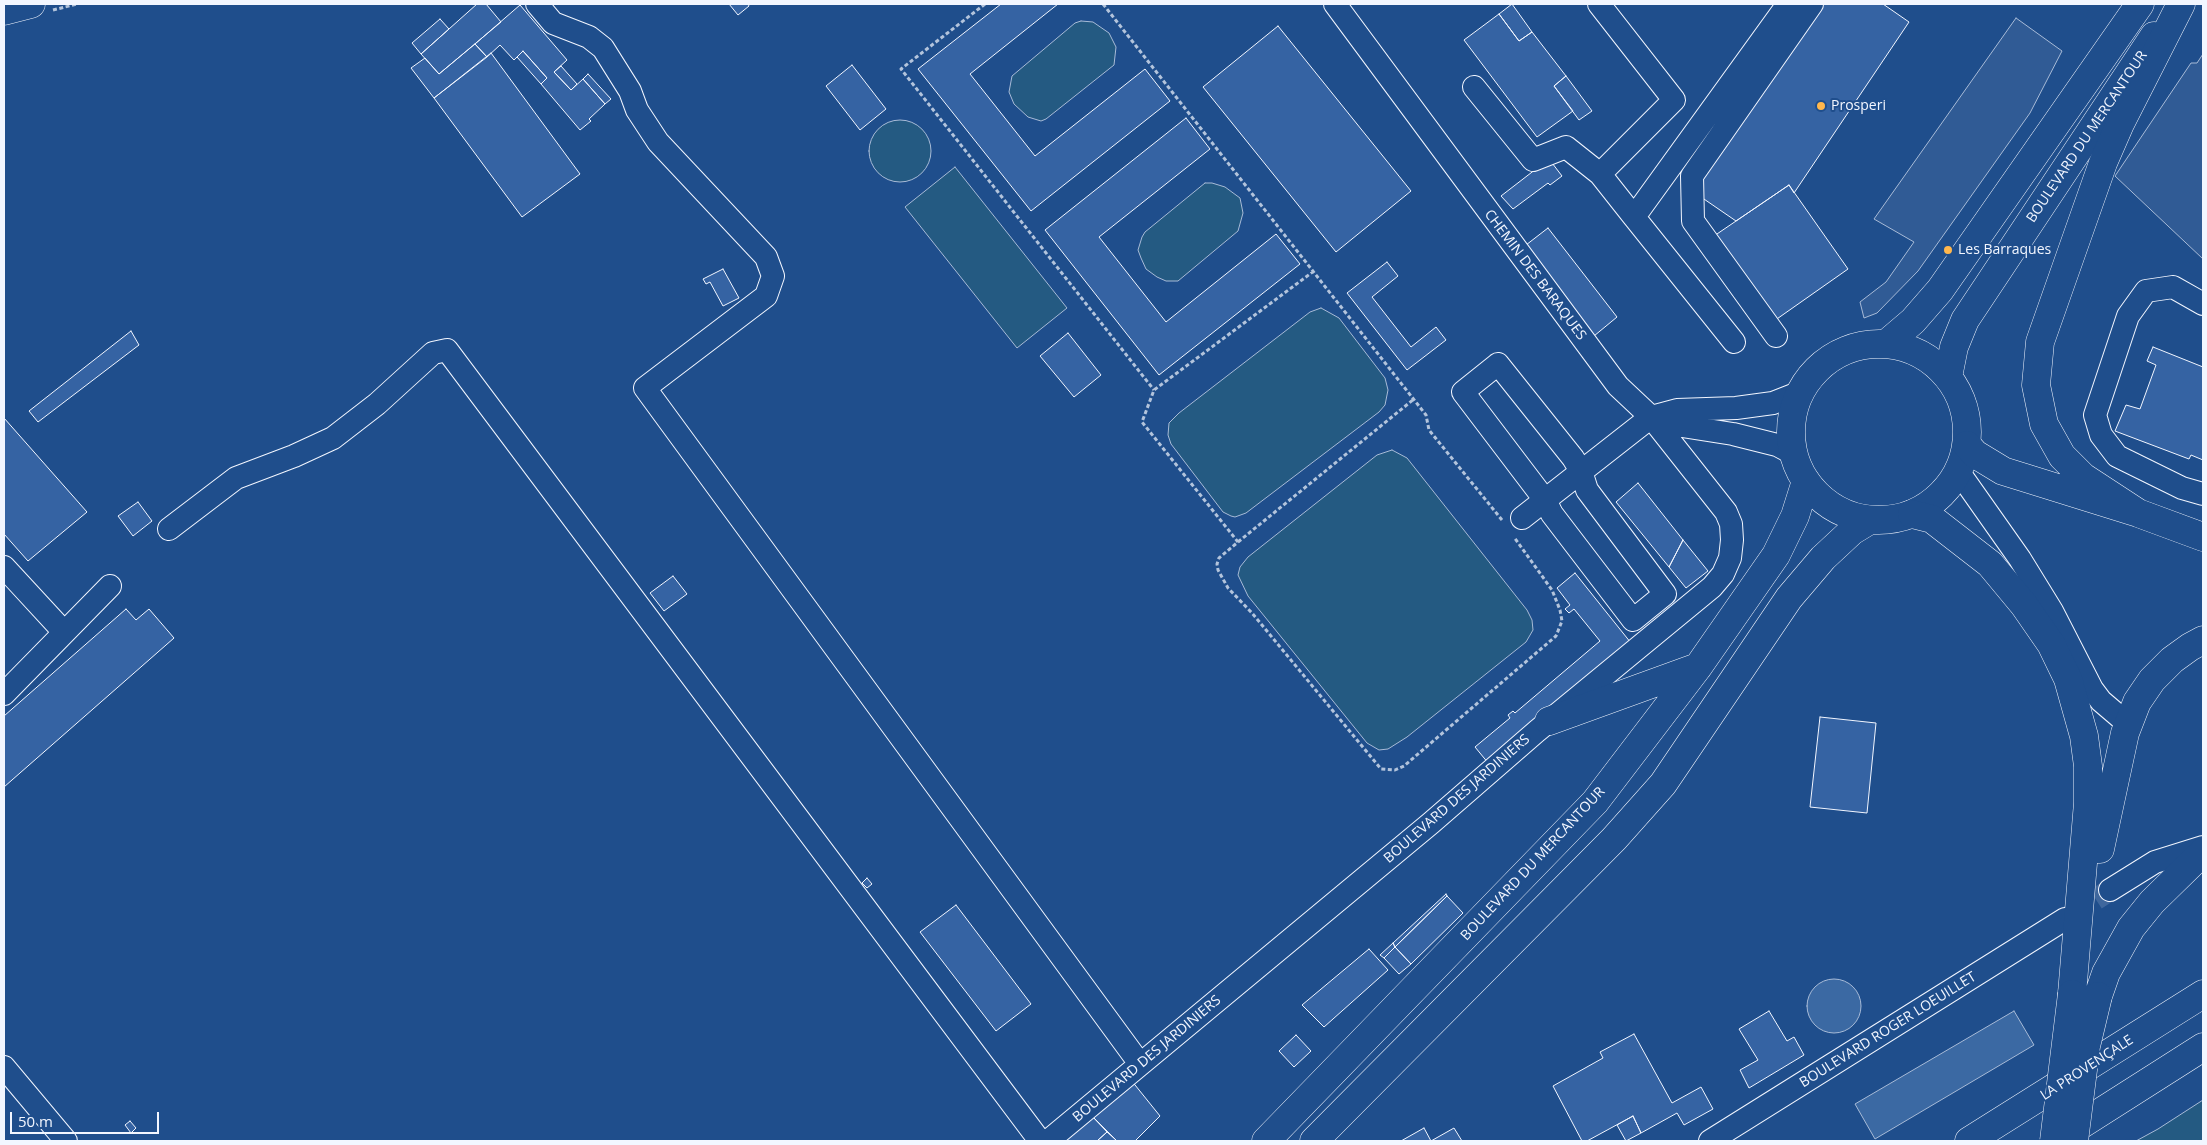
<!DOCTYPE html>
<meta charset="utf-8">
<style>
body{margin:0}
#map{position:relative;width:2207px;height:1145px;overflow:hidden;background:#1f4e8c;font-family:"Open Sans",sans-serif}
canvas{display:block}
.frame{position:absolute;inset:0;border:5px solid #f2f6ff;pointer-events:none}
.scale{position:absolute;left:10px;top:1112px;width:149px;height:22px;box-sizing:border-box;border:2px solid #f2f6ff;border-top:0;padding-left:6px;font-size:15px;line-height:18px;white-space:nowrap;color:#f2f6ff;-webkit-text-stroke:4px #1f4e8c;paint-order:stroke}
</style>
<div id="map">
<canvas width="2207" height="1145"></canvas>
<div class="frame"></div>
<div class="scale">50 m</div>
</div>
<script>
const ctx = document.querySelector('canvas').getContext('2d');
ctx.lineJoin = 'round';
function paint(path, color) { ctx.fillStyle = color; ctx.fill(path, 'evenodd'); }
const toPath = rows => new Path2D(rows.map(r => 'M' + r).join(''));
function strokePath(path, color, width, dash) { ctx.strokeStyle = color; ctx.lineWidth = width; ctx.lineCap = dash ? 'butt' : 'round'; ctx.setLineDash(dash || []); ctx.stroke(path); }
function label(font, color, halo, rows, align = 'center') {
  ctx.font = font + ' "Open Sans",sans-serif'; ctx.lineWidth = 4; ctx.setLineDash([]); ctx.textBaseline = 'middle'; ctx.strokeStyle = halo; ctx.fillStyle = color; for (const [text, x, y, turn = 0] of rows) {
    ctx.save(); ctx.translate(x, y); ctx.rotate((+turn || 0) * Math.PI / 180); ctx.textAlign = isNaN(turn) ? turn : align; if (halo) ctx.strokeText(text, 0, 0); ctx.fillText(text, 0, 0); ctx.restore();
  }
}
const green = toPath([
 [1081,21,1093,22,1109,33,1116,47,1114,65,1046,119,1041,121,1028,117,1014,104,1009,92,1012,76,1075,23,1081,21],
 '869 151a31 31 0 1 1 62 0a31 31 0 1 1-62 0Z',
 [955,167,1067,308,1017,348,905,207,955,167],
 [1205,183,1212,183,1225,187,1240,198,1243,213,1238,231,1178,281,1166,281,1157,277,1146,269,1141,258,1138,250,1142,237,1145,232,1205,183],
 [1321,308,1339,318,1385,378,1388,390,1385,405,1379,412,1246,513,1235,517,1231,516,1223,512,1171,444,1168,435,1169,423,1179,413,1310,312,1321,308],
 [1392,450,1407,458,1527,610,1532,620,1533,630,1526,642,1407,737,1388,749,1379,750,1367,743,1248,596,1238,575,1240,567,1248,557,1377,455,1392,450],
 [2203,1100,2203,1141,2136,1141,2158,1129,2203,1100]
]);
paint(green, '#245a82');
strokePath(green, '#a8bbd7', 1);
const parking = toPath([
 [2016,18,2062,51,2030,113,1918,271,1877,313,1864,318,1860,302,1886,282,1914,242,1874,219,2016,18],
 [2203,54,2203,259,2115,176,2191,63,2197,63,2203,54]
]);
paint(parking, '#305b95');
strokePath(parking, '#a8bbd7', 1);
const water = toPath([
 '1807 1006a27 27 0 1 1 54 0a27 27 0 1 1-54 0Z',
 [2014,1011,2034,1045,1875,1139,1855,1104,2014,1011]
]);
paint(water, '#3b69a3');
strokePath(water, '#a8bbd7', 1);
const building = toPath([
 [477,4,486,4,501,22,439,74,421,54,477,4],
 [729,4,748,4,749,6,738,15,729,4],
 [1001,4,1058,4,970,74,1035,156,1145,69,1170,101,1031,211,918,69,1001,4],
 [1512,4,1532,32,1519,41,1499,14,1512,4],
 [1819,4,1883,4,1909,22,1794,193,1789,185,1736,221,1701,197,1704,165,1819,4],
 [520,5,567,60,554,72,571,90,583,79,605,104,589,119,591,121,580,130,541,84,547,78,523,51,514,60,500,45,487,57,475,44,520,5],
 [1499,14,1519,41,1532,32,1566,76,1554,86,1573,111,1537,137,1464,40,1499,14],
 [440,19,449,29,421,54,412,43,440,19],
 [1278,26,1411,191,1336,252,1203,87,1278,26],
 [475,44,487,57,434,98,411,68,425,58,439,74,475,44],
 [523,51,547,78,541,84,517,57,523,51],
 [491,53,580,174,522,217,434,98,491,53],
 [852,65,886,109,860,130,826,86,852,65],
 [561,66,577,84,571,90,554,72,561,66],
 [588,74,611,99,605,104,583,79,588,74],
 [1566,76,1592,111,1579,120,1554,86,1566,76],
 [1186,118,1210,149,1099,237,1166,322,1276,234,1300,264,1159,375,1045,230,1186,118],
 [1549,159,1562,176,1550,185,1548,183,1513,209,1501,196,1549,159],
 [1789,185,1848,269,1774,321,1714,236,1789,185],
 [1548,228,1617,317,1594,336,1526,245,1548,228],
 [1387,262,1398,276,1372,297,1411,347,1436,327,1446,340,1407,370,1347,293,1387,262],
 [723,269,739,298,723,306,710,282,706,284,703,279,723,269],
 [131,331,139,345,38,422,29,411,131,331],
 [1068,333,1101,375,1074,397,1040,356,1068,333],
 [2153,347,2203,367,2203,460,2191,455,2189,459,2115,431,2126,405,2140,409,2156,365,2147,361,2153,347],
 [4,418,87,512,28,561,4,534,4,418],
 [1638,483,1683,540,1669,567,1616,502,1638,483],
 [138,502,152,521,133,536,118,516,138,502],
 [1683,540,1708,571,1686,588,1669,567,1683,540],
 [1575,573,1631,643,1489,764,1475,747,1510,718,1508,715,1513,711,1515,713,1600,641,1574,609,1569,613,1565,609,1570,605,1557,588,1575,573],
 [673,576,687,594,664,611,650,593,673,576],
 [126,609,136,620,149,609,174,638,4,787,4,716,126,609],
 [1820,717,1876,723,1867,813,1810,807,1820,717],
 [867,878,872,884,867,888,862,883,867,878],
 [1446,894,1447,896,1395,947,1393,943,1446,894],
 [1447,896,1463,913,1411,964,1395,947,1447,896],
 [956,905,1031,1004,996,1031,920,932,956,905],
 [1393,943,1395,947,1384,958,1380,955,1393,943],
 [1395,947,1411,964,1399,974,1384,958,1395,947],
 [1369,949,1388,970,1324,1027,1302,1005,1369,949],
 [1769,1011,1787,1041,1794,1037,1804,1055,1749,1088,1740,1070,1758,1060,1739,1029,1769,1011],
 [1634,1034,1672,1103,1701,1087,1713,1109,1684,1125,1677,1113,1641,1133,1633,1116,1587,1141,1582,1141,1553,1086,1603,1058,1600,1052,1634,1034],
 [1296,1035,1311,1051,1294,1067,1279,1051,1296,1035],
 [1131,1080,1160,1116,1135,1141,1117,1141,1090,1114,1131,1080],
 [1090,1114,1107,1132,1097,1141,1064,1141,1090,1114],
 [1633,1116,1641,1133,1626,1141,1617,1125,1633,1116],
 [130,1121,136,1128,131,1133,125,1125,130,1121],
 [1424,1128,1431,1141,1454,1128,1462,1141,1401,1141,1424,1128],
 [1107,1132,1117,1141,1097,1141,1107,1132]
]);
paint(building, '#3563a3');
strokePath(building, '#f2f6ff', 1);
strokePath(toPath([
 [2068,917,2110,890]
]), '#3f679d', 22, [22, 11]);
const minor = toPath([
 [537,4,553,23,589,37,603,48,630,91,637,110,658,142,766,257,773,276,766,296,645,388,1140,1064],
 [1599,4,1674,100,1600,174,1634,217],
 [1474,87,1533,160,1566,147,1600,174],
 [2203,304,2173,287,2146,291,2128,316,2095,415,2101,435,2117,456,2182,488,2203,494],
 [1776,336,1693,221,1692,176,1812,4],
 [1734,342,1634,217,1788,4],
 [1498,364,1573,458,1581,471,1587,490,1665,594,1633,620,1552,514,1545,500,1463,392,1498,364],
 [1652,417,1682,426,1733,434,1777,445,1794,454],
 [1958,471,2020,559,2052,611,2092,689,2101,701,2128,724],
 [1522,518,1651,417,1677,410,1736,408,1773,403,1801,392],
 [169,529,236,478,294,456,333,438,377,404,433,353,447,350,1040,1141],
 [4,567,64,632],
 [4,694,110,586],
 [2110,890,2155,862,2203,847],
 [4,1067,66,1141],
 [1048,1141,1431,823,1537,731,1712,587,1723,574,1730,558,1732,540,1731,524,1726,512,1651,417,1618,386,1335,4],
 [1710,1141,2065,919]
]);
const major = toPath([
 [4,11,31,4],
 [1886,344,1913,321,1940,290,2140,4],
 '1791 432a88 88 0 1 1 176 0a88 88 0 1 1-176 0Z',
 [1948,377,1954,347,1965,320,2154,36],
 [1549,721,1698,667],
 [1266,1141,1595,802,1698,667,1776,555,1795,516,1806,481],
 [1314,1141,1614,839,1663,784,1789,598,1823,558,1852,531,1870,520]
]);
const highway = toPath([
 [1967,445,1975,454,2003,471,2138,513,2203,537],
 [2138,513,2083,477,2062,456,2044,424,2036,385,2040,342,2103,163,2120,124,2181,4],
 [1912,514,1932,519,1990,564,2024,605,2051,644,2068,679,2084,736,2088,766,2088,803,2072,994],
 [2100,849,2125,733,2137,702,2152,680,2172,660,2190,647,2203,640],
 [2098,996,2106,973,2131,928,2152,902,2203,852],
 [2060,1138,2203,1047],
 [1969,1141,2203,994]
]);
strokePath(minor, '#f2f6ff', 24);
strokePath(major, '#f2f6ff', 29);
strokePath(highway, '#f2f6ff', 29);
strokePath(toPath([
 [985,4,901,69,1154,390],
 [1103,4,1426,415,1429,430,1502,520],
 [53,10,77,4],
 [1314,271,1154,390,1142,422,1238,542,1219,558,1217,564,1218,570,1228,588,1252,613,1381,769,1395,770,1404,766,1556,636,1562,621,1560,610,1552,590,1514,537],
 [1238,542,1414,399]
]), '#b3c4dc', 3, [4, 2.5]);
strokePath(minor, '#1f4e8c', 22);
strokePath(major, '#1f4e8c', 28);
strokePath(highway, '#1f4e8c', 28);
const highwayBridge = toPath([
 [2054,1141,2072,994],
 [2074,1141,2086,1046,2098,996]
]);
strokePath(highwayBridge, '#f2f6ff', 29, []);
strokePath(highwayBridge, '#1f4e8c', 28);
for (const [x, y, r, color] of [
 [1821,106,5,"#ffb74d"],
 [1948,250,5,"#ffb74d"]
]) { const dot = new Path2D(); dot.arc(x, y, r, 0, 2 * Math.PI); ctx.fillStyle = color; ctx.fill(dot); strokePath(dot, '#1f4e8c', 2); }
label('14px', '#f2f6ff', '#1f4e8c', [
 ["Prosperi",1831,106],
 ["Les Barraques",1958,250]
], 'left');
label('14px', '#f2f6ff', '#1f4e8c', [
 ["BOULEVARD DU MERCANTOUR",2087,137,-56],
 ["CHEMIN DES BARAQUES",1535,275,53],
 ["BOULEVARD DES JARDINIERS",1457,799,-41],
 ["BOULEVARD DU MERCANTOUR",1533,864,-47],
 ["BOULEVARD ROGER LOEUILLET",1888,1030,-32],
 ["BOULEVARD DES JARDINIERS",1147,1059,-40],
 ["LA PROVENÇALE",2087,1068,-33]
]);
</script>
